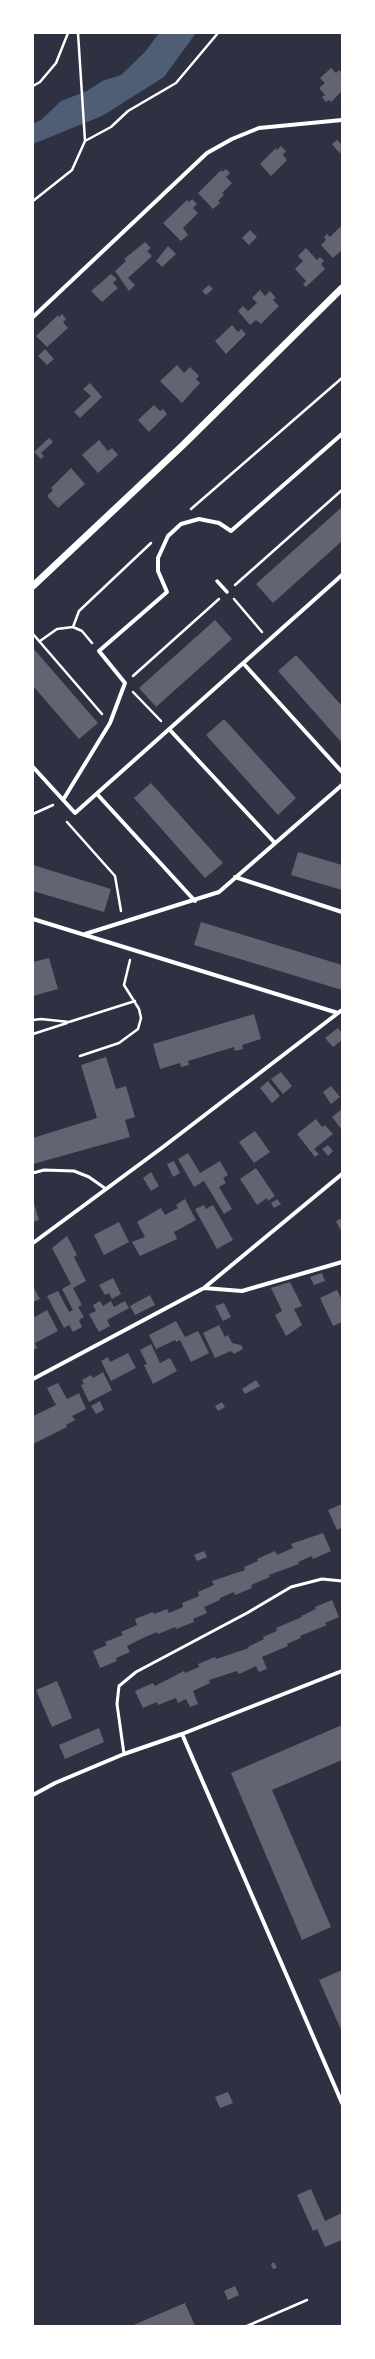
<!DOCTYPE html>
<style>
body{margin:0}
#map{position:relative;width:375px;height:2359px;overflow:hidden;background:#2d3142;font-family:Figtree,sans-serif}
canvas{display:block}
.frame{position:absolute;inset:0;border:34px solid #fff;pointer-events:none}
</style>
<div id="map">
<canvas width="375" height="2359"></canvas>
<div class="frame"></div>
</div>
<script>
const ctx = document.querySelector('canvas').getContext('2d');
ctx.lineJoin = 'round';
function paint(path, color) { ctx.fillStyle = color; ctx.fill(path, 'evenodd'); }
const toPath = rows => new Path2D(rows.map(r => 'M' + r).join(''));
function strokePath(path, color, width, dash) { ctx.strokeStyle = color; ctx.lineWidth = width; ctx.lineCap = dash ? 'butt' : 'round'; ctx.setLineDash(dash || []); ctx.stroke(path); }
paint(toPath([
 [159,33,196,33,164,77,102,116,33,144,33,124,41,120,61,101,87,91,102,81,121,75,145,52]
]), '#4f5d75');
paint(toPath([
 [331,68,336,73,339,70,342,73,342,91,331,102,329,100,326,102,322,97,325,95,319,88,325,83,320,78],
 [337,140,342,145,340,154,332,144],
 [281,146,286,151,283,155,287,160,271,176,260,164,276,148,277,150],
 [226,169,230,173,226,177,232,183,222,193,224,195,218,201,220,203,213,209,198,193,221,170,222,172],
 [192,199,197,204,193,208,198,213,183,228,188,235,181,241,163,223,187,200,189,202],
 [342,225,342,250,333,258,321,245,326,240,324,237,327,234,330,237],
 [250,230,257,237,249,245,242,238],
 [145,242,151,248,147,251,152,256,128,278,135,285,129,291,115,271,126,261,124,259],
 [168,246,176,254,162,267,156,261],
 [306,248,317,260,320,257,324,261,321,264,325,269,306,287,303,284,306,281,295,269,303,261,298,256],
 [111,274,117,279,113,283,118,288,102,302,91,291],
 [209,285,213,289,206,295,202,291],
 [260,290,265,296,270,291,276,298,273,300,279,306,261,324,256,320,250,325,238,311,243,306,248,311,257,303,252,298],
 [62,314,66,319,63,322,68,328,47,347,36,336,58,315,59,317],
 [232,325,238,332,241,329,246,334,226,354,215,341],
 [45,349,54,359,47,365,38,356],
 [177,365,184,373,190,367,199,376,196,379,200,383,182,403,160,381],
 [90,383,102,397,80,418,74,412,91,396,83,389],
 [154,405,160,411,163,409,167,414,149,432,138,420],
 [49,438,53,442,41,453,44,456,41,459,34,452],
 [99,440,108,451,112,448,118,455,98,473,82,455],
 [71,468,85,484,58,508,47,496,53,490,51,488],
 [342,507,342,541,273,603,256,584],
 [215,620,232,639,156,707,139,688],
 [33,648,98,723,79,739,33,686],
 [296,655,342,706,342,743,278,671],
 [224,719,296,798,278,815,206,735],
 [151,783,223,863,205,878,134,798],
 [298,852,342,865,342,890,291,875],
 [33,865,111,889,104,912,33,891],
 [201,922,342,965,342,990,194,945],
 [49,958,58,989,33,996,33,962],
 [254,1014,261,1039,242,1045,243,1049,235,1051,234,1047,188,1061,189,1065,181,1067,180,1063,160,1069,153,1044],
 [338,1028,342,1033,342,1040,333,1047,325,1038],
 [106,1057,116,1089,126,1086,135,1117,125,1120,130,1137,33,1164,33,1138,97,1118,81,1065],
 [281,1072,292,1086,283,1094,271,1079],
 [268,1081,280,1096,272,1103,260,1088],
 [331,1086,340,1097,331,1104,323,1092],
 [342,1109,342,1130,332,1117],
 [316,1119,322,1127,325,1125,333,1134,314,1149,319,1154,315,1157,297,1134],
 [255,1131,270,1152,254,1163,239,1142],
 [328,1145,333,1151,328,1156,322,1149],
 [188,1153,200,1173,220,1161,228,1175,223,1178,226,1183,219,1187,232,1209,224,1214,204,1181,194,1187,178,1159],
 [174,1161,180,1173,173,1177,167,1164],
 [256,1168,275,1196,268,1201,267,1198,257,1205,240,1179],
 [151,1172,159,1186,151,1191,143,1178],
 [185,1199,196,1220,174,1232,177,1239,140,1256,132,1242,145,1237,137,1222,161,1208,165,1215,178,1208,176,1205],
 [277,1199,281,1204,274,1208,271,1203],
 [33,1200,39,1220,33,1222],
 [204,1205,206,1209,213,1205,233,1240,217,1249,195,1209],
 [342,1218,342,1233,336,1221],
 [119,1222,129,1242,104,1255,94,1235],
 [67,1236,77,1255,74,1257,86,1281,73,1288,82,1305,78,1307,84,1317,79,1320,82,1327,73,1332,69,1325,64,1328,47,1296,58,1291,69,1312,73,1310,62,1289,71,1284,52,1248],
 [322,1273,325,1281,314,1285,310,1277],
 [113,1278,121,1294,112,1299,109,1293,105,1295,99,1285],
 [290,1282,302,1306,294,1309,302,1325,286,1336,275,1315,282,1311,271,1288],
 [33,1286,40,1299,33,1302],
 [337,1290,342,1300,342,1322,333,1326,320,1298],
 [150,1295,155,1305,135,1315,130,1306],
 [100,1301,103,1306,111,1301,114,1307,125,1301,129,1308,107,1320,110,1326,99,1332,89,1314,96,1311,93,1305],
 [224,1303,231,1317,223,1321,215,1306],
 [47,1310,58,1331,35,1343,37,1348,33,1350,33,1318],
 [176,1321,185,1337,198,1331,209,1353,191,1362,180,1340,176,1342,175,1340,156,1349,149,1335],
 [219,1325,225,1337,228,1335,232,1343,241,1345,243,1349,234,1354,231,1351,215,1358,203,1333],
 [151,1344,160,1363,170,1358,177,1371,153,1384,144,1365,147,1364,140,1350],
 [128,1353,136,1368,111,1381,101,1361,108,1357,110,1362],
 [103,1372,112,1390,89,1402,81,1385,84,1384,82,1380,91,1375,93,1378],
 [256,1380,260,1386,245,1394,242,1389],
 [58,1383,67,1399,79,1393,86,1409,72,1416,75,1420,66,1425,67,1427,33,1444,33,1416,56,1405,47,1388],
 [100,1401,104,1410,96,1414,91,1406],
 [222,1402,225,1407,218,1411,215,1406],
 [342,1504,342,1528,337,1530,328,1510],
 [323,1533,331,1551,313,1559,312,1556,298,1562,299,1564,269,1575,270,1577,251,1585,252,1588,235,1595,234,1592,220,1598,220,1600,204,1607,207,1613,193,1619,194,1622,176,1629,175,1627,158,1634,157,1632,143,1638,127,1646,130,1652,116,1658,117,1661,100,1668,93,1651,107,1645,105,1642,123,1635,121,1632,137,1625,135,1619,153,1612,154,1614,167,1609,169,1613,183,1607,182,1603,199,1596,198,1592,214,1585,212,1581,245,1570,244,1567,258,1561,257,1559,275,1551,277,1555,293,1548,291,1544],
 [204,1551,207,1557,197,1561,194,1555],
 [332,1600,339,1617,325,1623,327,1625,300,1636,301,1638,287,1644,288,1646,262,1657,267,1669,259,1672,256,1666,239,1674,237,1671,209,1680,210,1683,193,1691,198,1704,190,1707,186,1699,178,1703,176,1698,158,1705,157,1702,143,1708,135,1691,153,1683,155,1686,184,1671,185,1673,199,1667,198,1664,215,1657,216,1659,249,1648,248,1647,264,1639,263,1637,277,1631,276,1628,302,1617,301,1616,316,1609,315,1607],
 [57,1681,72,1718,52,1727,36,1690],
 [342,1725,342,1760,272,1790,331,1927,302,1940,231,1773],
 [99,1728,104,1742,65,1759,59,1745],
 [342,1970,342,2032,319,1980],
 [228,2092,233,2103,220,2108,215,2097],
 [311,2189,325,2221,342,2213,342,2240,325,2247,317,2229,313,2231,297,2195],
 [274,2262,277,2268,273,2269,271,2264],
 [235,2286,239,2295,228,2300,224,2291],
 [185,2303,195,2326,131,2326]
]), '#626471');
strokePath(toPath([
 [33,86,40,82,56,63,68,33],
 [85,141,111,127,128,111,176,83,218,33],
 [33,201,72,170,85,141,78,33],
 [191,509,342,378],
 [235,585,342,490],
 [234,599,262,632],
 [73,627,79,611,151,543],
 [33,634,102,714],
 [40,641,57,629,73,627,82,631,92,643],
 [133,676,219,599],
 [133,692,161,721],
 [33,814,53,805],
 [67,822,115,876,121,911],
 [33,1020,41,1019,69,1022,135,1001],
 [33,1034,67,1023],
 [80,1056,119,1043,138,1029,141,1018,139,1009,124,985,130,960],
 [247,2326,307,2300]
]), '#fff', 2.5);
strokePath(toPath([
 [33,1173,44,1170,74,1171,89,1177,106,1189],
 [124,1754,117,1704,119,1686,136,1672,247,1613,291,1587,322,1579,342,1581]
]), '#fff', 3);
strokePath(toPath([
 [217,581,227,592]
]), '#fff', 3.5);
strokePath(toPath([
 [33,317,207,153,232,139,259,128,342,120],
 [243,663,342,772],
 [169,729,274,842],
 [33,767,75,813,342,575],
 [97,794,195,901],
 [63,800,110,723,125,683,99,651,167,592,158,571,158,558,168,536,181,524,199,519,219,523,231,531,342,434],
 [235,877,342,912],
 [33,919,338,1013],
 [85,934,219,892,342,785],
 [33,1243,163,1147,342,1010],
 [204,1288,242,1291,342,1262],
 [33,1379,204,1288,342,1174],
 [182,1734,342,2103],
 [33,1795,55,1783,124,1754,182,1734,342,1671]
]), '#fff', 4);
strokePath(toPath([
 [33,586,183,445,342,288]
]), '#fff', 7);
</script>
